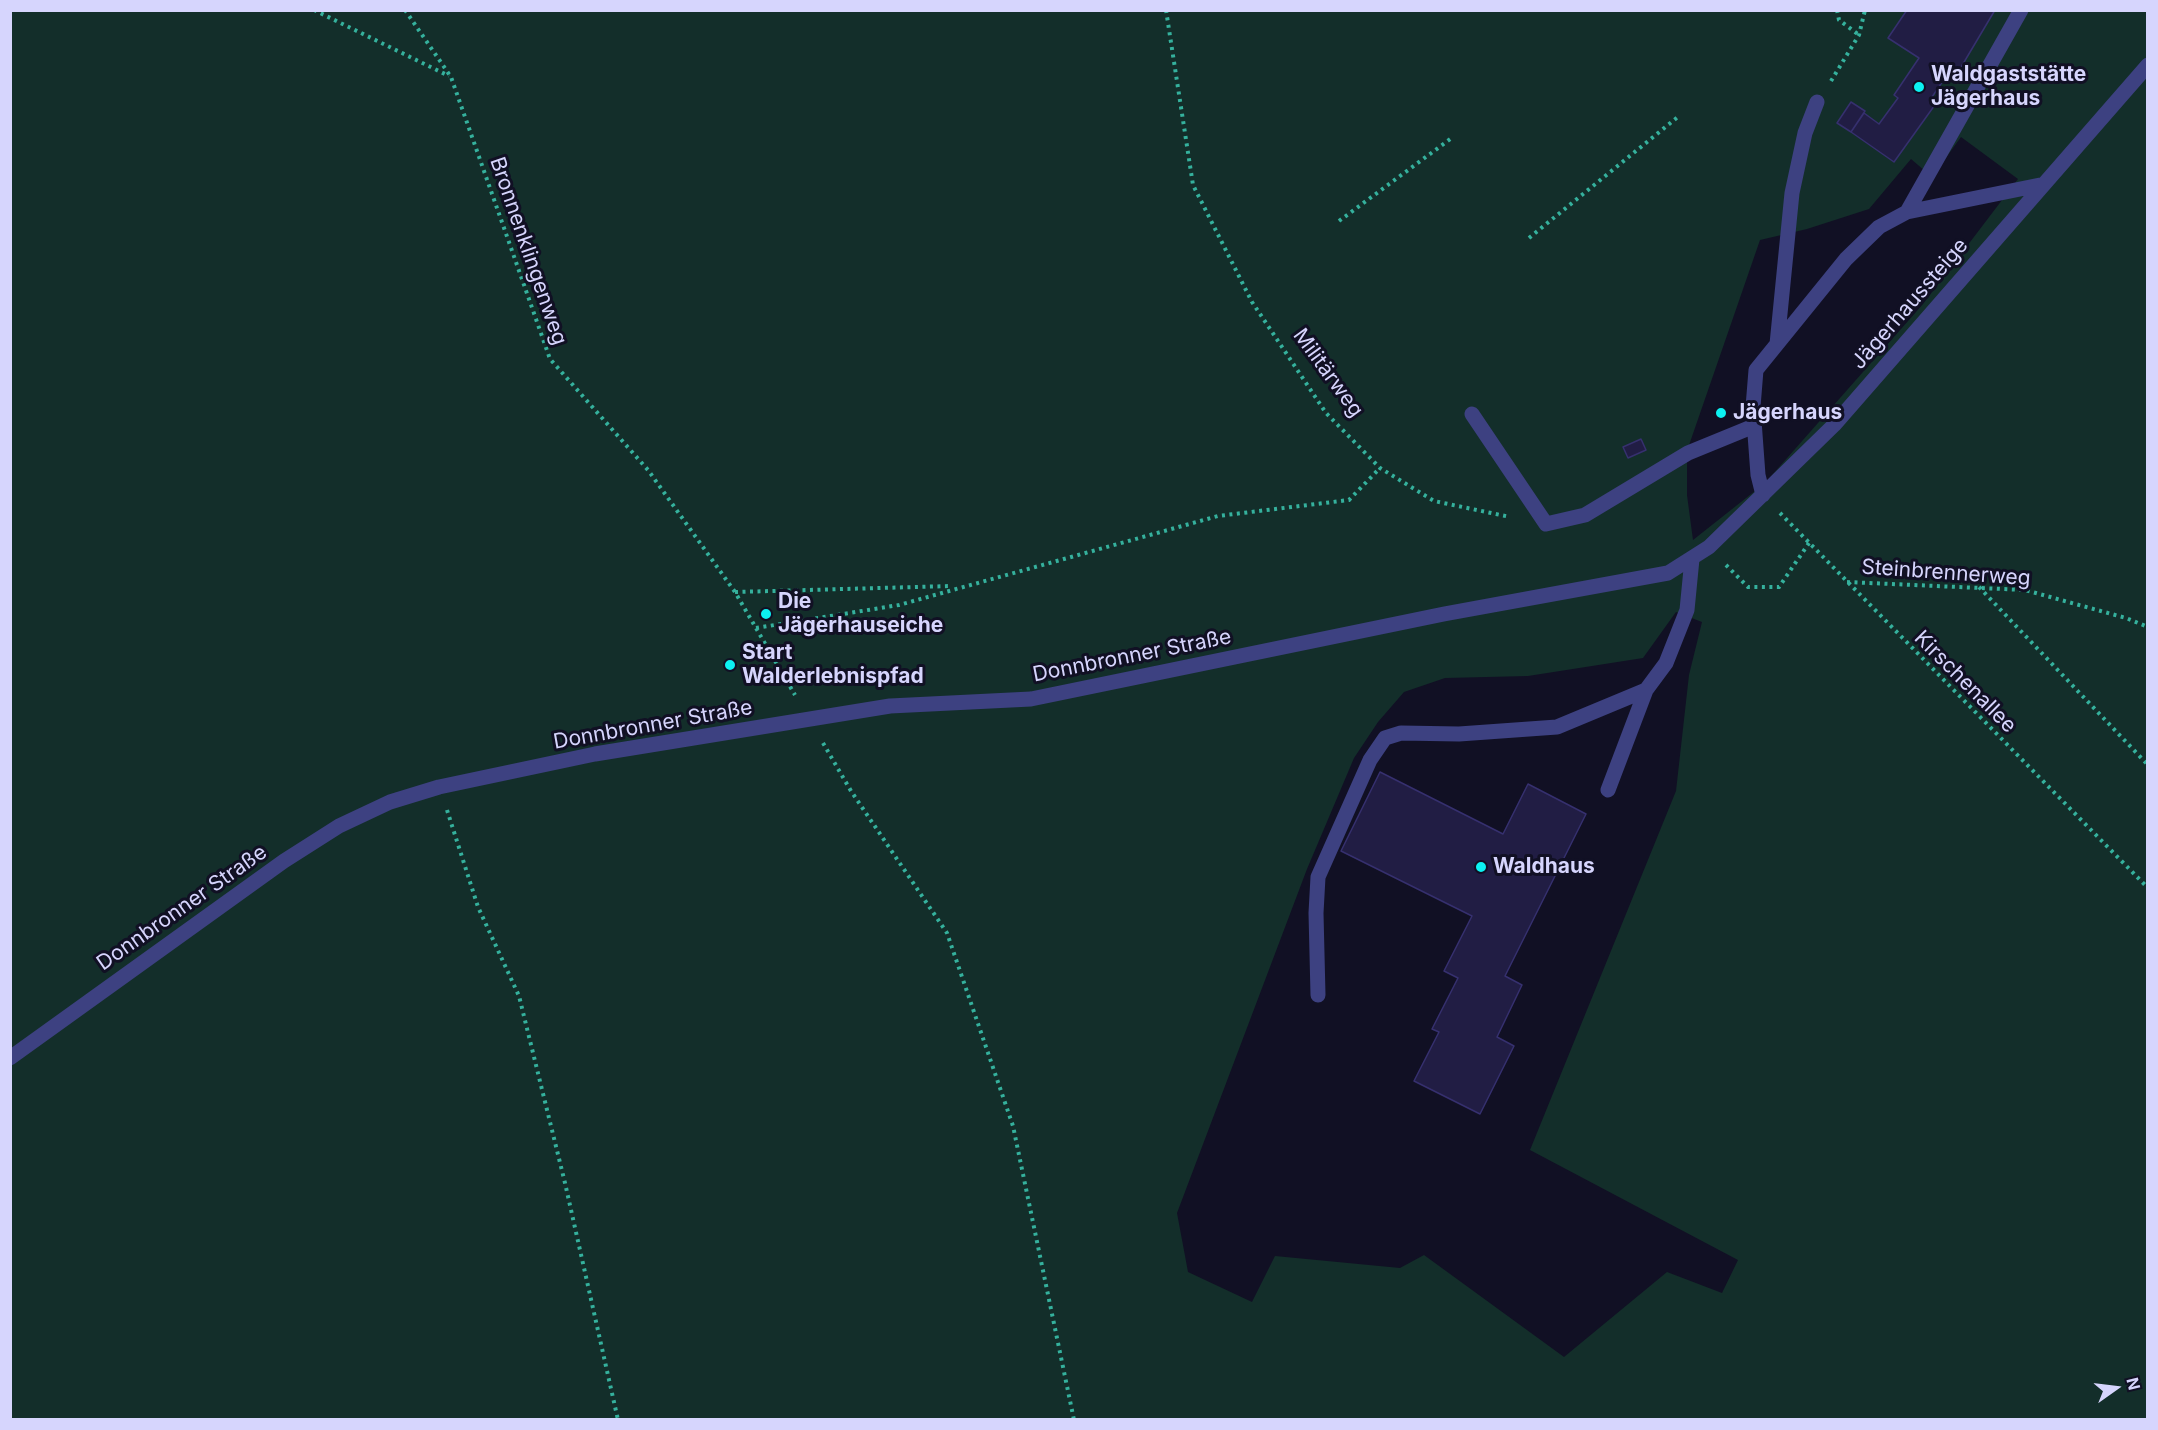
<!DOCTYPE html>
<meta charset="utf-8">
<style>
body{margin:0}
#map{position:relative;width:2158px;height:1430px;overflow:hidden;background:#111024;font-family:Inter,sans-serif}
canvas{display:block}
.frame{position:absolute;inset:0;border:12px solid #d6d5fd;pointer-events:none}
.north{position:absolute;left:2086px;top:1358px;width:60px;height:60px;-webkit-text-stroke:4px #111024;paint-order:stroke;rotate:76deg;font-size:16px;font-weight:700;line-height:24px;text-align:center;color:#d6d5fd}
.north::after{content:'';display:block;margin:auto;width:21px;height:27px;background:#d6d5fd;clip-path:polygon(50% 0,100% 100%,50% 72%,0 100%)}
</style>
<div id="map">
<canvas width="2158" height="1430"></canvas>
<div class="frame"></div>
<div class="north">N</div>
</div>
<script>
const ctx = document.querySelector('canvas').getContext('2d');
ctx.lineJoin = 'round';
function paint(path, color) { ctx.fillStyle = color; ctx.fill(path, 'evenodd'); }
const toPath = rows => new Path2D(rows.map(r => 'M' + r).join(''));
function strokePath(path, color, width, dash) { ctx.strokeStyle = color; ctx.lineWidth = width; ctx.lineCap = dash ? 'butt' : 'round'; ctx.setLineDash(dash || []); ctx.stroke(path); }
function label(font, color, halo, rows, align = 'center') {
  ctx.font = font + ' Inter,sans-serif'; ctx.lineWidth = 6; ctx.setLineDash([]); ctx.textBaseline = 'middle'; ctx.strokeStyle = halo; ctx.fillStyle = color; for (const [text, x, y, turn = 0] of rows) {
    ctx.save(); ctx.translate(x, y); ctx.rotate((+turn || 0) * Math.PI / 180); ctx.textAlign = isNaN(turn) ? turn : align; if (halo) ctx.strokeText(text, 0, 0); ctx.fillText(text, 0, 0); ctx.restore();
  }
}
paint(toPath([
 [10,11,2147,11,2147,1419,11,1419],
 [1961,137,2018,179,1923,304,1765,483,1693,540,1687,495,1687,451,1760,240,1807,229,1869,209,1911,159,1932,177],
 [1676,612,1702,622,1689,675,1676,791,1530,1150,1738,1260,1722,1293,1667,1272,1564,1357,1424,1255,1400,1268,1275,1256,1252,1302,1188,1272,1177,1213,1307,869,1354,758,1378,722,1404,692,1445,678,1528,676,1643,658]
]), '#132e2a');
const building = toPath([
 [1907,10,1995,10,1954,79,1947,75,1932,97,1937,102,1894,162,1851,132,1864,113,1879,124,1898,98,1894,95,1919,58,1888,38,1907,10],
 [1851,102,1865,111,1851,132,1837,123,1851,102],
 [1641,439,1646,450,1628,458,1623,447,1641,439],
 [1380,772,1503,834,1528,784,1586,814,1505,976,1522,985,1497,1037,1514,1046,1480,1114,1414,1081,1439,1032,1432,1029,1458,978,1444,971,1472,916,1341,851,1380,772]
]);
paint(building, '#211d44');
strokePath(building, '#36306f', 1.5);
strokePath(toPath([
 [314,10,449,76],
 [405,10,451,77,550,359,648,470,735,592,795,695],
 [1166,10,1193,185,1252,302,1326,413,1380,468,1434,501,1510,517],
 [1837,10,1839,20,1859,35],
 [1831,81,1859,35,1865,10],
 [1339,221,1453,137],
 [1529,238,1679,116],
 [1780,513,2148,888],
 [1726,565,1748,587,1779,587,1809,543],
 [1847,582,2025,590,2126,618,2148,627],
 [1979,587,2148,765],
 [735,592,952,586],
 [756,628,899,605,1218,516,1349,500,1380,468],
 [823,743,851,791,947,933,1013,1126,1074,1420],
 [447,810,478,907,519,996,565,1183,618,1420]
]), '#35b19d', 4, [3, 4.5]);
strokePath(toPath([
 [1907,212,2021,10],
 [1777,344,1792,193,1805,133,1817,102],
 [1472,414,1546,524,1585,515,1688,453,1754,426],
 [1763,495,1758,475,1753,407,1756,370,1846,259,1879,227,1907,212,2040,185],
 [1608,790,1646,690,1666,663,1687,610,1692,559],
 [1318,995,1316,913,1318,877,1370,760,1385,738,1401,733,1459,734,1557,727,1646,690],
 [10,1058,284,861,339,826,390,802,439,787,595,754,890,706,1031,699,1444,614,1668,573,1709,547,1834,425,2148,65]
]), '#3d4181', 15);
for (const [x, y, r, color] of [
 [1919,87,6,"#0cf2f2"],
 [1721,413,6,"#0cf2f2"],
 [766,614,6,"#0cf2f2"],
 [730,665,6,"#0cf2f2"],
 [1481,867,6,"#0cf2f2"]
]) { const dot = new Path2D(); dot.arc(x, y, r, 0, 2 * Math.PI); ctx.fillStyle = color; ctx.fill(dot); strokePath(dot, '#111024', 2); }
label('bold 21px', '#d6d5fd', '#111024', [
 ["Waldgaststätte",1931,75],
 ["Jägerhaus",1931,99],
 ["Jägerhaus",1733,413],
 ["Die",778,602],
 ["Jägerhauseiche",778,626],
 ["Start",742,653],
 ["Walderlebnispfad",742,677],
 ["Waldhaus",1493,867]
], 'left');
label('21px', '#d6d5fd', '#111024', [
 ["Bronnenklingenweg",528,251,71],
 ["Jägerhaussteige",1910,304,-49],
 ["Militärweg",1328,373,54],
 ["Steinbrennerweg",1946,573,4],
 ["Donnbronner Straße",1132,656,-11],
 ["Kirschenallee",1965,682,45],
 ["Donnbronner Straße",653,725,-10],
 ["Donnbronner Straße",182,908,-35]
]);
</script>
